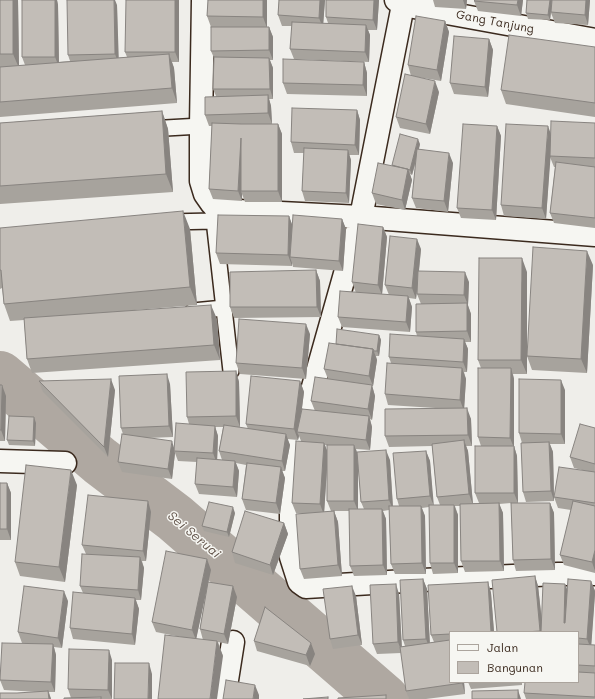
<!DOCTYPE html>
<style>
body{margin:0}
#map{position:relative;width:595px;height:699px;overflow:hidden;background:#efeeea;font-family:Mali,sans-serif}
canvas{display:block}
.legend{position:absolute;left:449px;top:631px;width:130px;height:52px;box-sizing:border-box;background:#f6f6f2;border:1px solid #aba49d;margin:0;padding:5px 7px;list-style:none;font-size:12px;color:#3b2a1e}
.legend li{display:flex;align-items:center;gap:8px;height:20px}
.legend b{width:20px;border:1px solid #aba49d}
</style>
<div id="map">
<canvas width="595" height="699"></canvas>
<ul class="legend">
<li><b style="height:5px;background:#f6f6f2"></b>Jalan</li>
<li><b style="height:11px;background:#c2bdb7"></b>Bangunan</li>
</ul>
</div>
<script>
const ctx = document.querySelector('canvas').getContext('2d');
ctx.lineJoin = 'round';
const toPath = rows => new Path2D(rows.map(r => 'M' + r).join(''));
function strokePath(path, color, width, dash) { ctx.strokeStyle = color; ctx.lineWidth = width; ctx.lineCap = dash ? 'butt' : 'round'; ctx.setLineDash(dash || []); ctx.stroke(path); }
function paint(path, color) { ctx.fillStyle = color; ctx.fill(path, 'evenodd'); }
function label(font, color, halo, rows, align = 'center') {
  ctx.font = font + ' Mali,sans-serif'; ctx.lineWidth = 3; ctx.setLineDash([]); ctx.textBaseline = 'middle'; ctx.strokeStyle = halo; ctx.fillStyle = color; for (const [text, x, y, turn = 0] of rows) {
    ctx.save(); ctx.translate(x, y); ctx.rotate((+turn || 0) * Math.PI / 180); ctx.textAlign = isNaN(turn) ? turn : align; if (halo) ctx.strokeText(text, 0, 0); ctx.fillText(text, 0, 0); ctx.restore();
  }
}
strokePath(toPath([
 [0,376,100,461,175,518,384,699]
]), '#afa8a1', 50);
const service = toPath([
 [148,129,201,126],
 [213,211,231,371],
 [167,222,214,221],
 [193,311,224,308]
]);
const minor = toPath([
 [203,0,201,126,201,181,205,194,212,204,225,209,241,211,361,217,595,235],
 [396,0,403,5,595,40],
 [403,5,361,217,311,394,293,460,291,494,291,557,299,582,306,587,422,580,558,574,595,574],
 [0,461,65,463],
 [224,699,233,642]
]);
strokePath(service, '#3b2a1e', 18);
strokePath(minor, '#3b2a1e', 25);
strokePath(service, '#f6f6f2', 15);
strokePath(minor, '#f6f6f2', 22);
paint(toPath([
 [0,0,18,0,19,65,25,65,22,57,22,0,57,0,58,5,59,62,70,61,68,55,117,5,118,58,127,57,125,52,179,0,179,62,172,62,174,68,177,103,0,117],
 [208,0,267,0,267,27,269,27,273,37,273,60,270,60,273,68,273,99,269,99,271,106,272,124,278,124,282,134,282,202,245,202,242,194,242,201,213,199,209,189,212,126,209,126,205,115,216,96,213,89,214,58,211,51,231,27,211,27,207,16],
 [279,0,325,0,323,23,328,23,326,17,326,0,379,0,377,30,368,30,370,35,369,62,294,59,290,49,292,26,282,26,278,15],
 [433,0,467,0,466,9,435,7],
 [523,0,521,16,478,11,474,1],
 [527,0,590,0,588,25,555,23,551,13,550,20,528,19,526,13],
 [445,21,449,32,441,81,411,76,408,65],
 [489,39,493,50,488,97,454,94,450,83],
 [595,47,595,117,506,104,501,90],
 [364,62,367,73,367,96,287,94,283,83],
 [439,92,430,134,400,128,396,117],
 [357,110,360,120,359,155,349,155,351,160,349,203,305,201,302,191,304,153,294,153,291,142],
 [162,111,168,129,173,192,0,204,0,123],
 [595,123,595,228,554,223,550,213,555,167,554,167,550,157,546,219,504,216,501,205,551,135],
 [497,126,501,136,496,220,461,218,457,208],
 [420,144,419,149,453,163,448,212,416,208,412,198,416,162,412,175,410,174,412,180,405,210,376,204,372,193,392,166,392,165],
 [289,216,292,225,342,219,346,229,343,271,293,267,292,263,292,266,220,264,216,253],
 [383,227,387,237,382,294,389,295,385,285,421,249,419,271,469,282,468,305,471,314,471,342,465,342,468,349,467,372,464,372,466,379,464,408,471,419,472,446,466,446,468,451,473,503,479,503,475,493,481,446,478,437,481,368,478,360,527,272,527,374,513,374,514,379,514,446,517,456,518,503,550,503,554,513,555,570,516,571,513,560,511,503,499,504,503,513,504,571,465,572,461,561,460,506,455,506,458,515,458,573,433,574,430,563,429,507,422,508,425,516,426,574,395,574,391,564,389,510,383,511,386,519,387,575,354,576,350,566,349,511,334,511,338,522,342,576,304,579,300,569,305,514,296,513,292,503,301,441,299,436,298,440,287,439,290,445,285,471,282,471,285,478,280,514,246,510,242,499,246,465,236,463,239,471,237,497,199,494,195,484,197,462,178,461,175,453,172,479,122,472,118,462,123,434,121,428,170,384,173,437,148,438,174,449,189,424,187,417,236,371,239,382,240,427,236,427,248,429,246,424,300,381,304,392,301,415,315,411,311,401,328,379,324,369,336,344,379,335,381,340,379,356,376,356,377,360,373,386,372,386,375,396,372,420,370,419,372,427,370,450,356,449,357,452,390,460,393,506,399,506,397,499,426,451,430,461,433,505,440,505,437,497,432,446,389,447,385,436,435,408,388,405,385,394,391,363,389,357,417,336,416,332,421,304,417,294,418,284,416,299,409,298,412,307,410,332,342,327,338,317,356,293,352,282],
 [215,427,223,427,219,451,222,460,217,459,218,436],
 [325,445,327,445,327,451],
 [358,466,361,502,364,509,358,509],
 [327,467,327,501,331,511,324,512],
 [0,228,190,229,197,305,135,310,217,319,220,360,32,373,27,359,24,320,10,321,4,304,2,288,0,289],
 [593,265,587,373,532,370,527,356],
 [316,270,320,281,321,317,234,318,230,307],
 [310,334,306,379,240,374,236,363],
 [39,381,115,390,108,457,43,392],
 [0,385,2,385,6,396,5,441,0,441],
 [565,390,565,444,550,444,553,452,554,497,586,471,574,468,570,457,595,428,595,573,564,565,560,555,571,510,558,508,554,497,554,501,526,502,523,492,522,443,519,433],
 [34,417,36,423,35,446,9,445,7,440],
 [0,483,7,483,11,493,11,540,0,540],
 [77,485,65,582,20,576,15,562],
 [148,501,151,512,146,561,142,561,144,568,141,600,136,600,139,609,135,645,73,639,70,628,83,593,80,586,86,554,82,545],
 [235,513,229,537,204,531,202,526],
 [284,523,288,534,273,575,235,563,232,552],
 [211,570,208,582,237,597,228,644,218,642,223,656,181,637,156,632,152,622],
 [207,585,200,629,203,640,196,639],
 [535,576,538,586,542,620,565,584,567,590,591,581,595,591,591,645,595,645,595,699,526,699,524,693,578,682,578,632,497,632],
 [423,579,427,589,430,643,434,642,431,635,488,582,491,593,494,632,450,632,450,682,464,682,465,694,426,699,409,699,406,691,401,653,377,654,373,644,399,594,402,647,405,646,403,640],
 [356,596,362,645,333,649,330,639],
 [68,601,62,648,54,647,56,655,55,692,49,692,51,699,0,699,17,693,38,692,4,690,0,680,27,644,22,643,18,632],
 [254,641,315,654,310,666,257,651],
 [112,660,112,699,64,699,71,698,68,689],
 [468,682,522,682,522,685,471,689]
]), '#a7a39d');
paint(toPath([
 [13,0,18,0,19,68,13,54],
 [55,0,57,0,58,5,59,67,55,57],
 [114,0,115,0,117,5,119,65,115,54],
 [175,0,179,0,179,62,175,52],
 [263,0,267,0,267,28,263,17],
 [320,0,325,0,323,28,319,18],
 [374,0,379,0,377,30,373,20],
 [463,0,467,0,466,9],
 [518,0,523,0,521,16,517,5],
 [550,0,552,0,550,20,548,15],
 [586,0,590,0,588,25,585,15],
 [445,21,449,32,441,81,437,70],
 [366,25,370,35,369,62,365,52],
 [269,27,273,37,273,60,269,50],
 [489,39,493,50,488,97,485,87],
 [169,54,174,68,177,103,172,88],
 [269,58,273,68,273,99,270,89],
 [364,62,367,73,367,96,363,85],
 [435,81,439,92,430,134,426,124],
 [268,95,271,106,272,124,268,113],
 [357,110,360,120,359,155,355,145],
 [162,111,168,129,173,192,166,174],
 [278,124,282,134,282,202,278,191],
 [497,126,501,136,496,220,492,210],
 [548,126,552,137,546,219,542,208],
 [241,138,241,191,242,194,242,201,238,191],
 [418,139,420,144,412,175,410,170],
 [348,150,351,160,349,203,346,193],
 [449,153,453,163,448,212,444,201],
 [408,169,412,180,405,210,402,200],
 [183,211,190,229,197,305,190,287],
 [289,216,293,227,290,257,292,263,292,266,288,255],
 [342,219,346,229,343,271,339,261],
 [383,227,387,237,382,295,378,285],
 [417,239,421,249,416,299,412,288],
 [587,251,593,265,587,373,581,359],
 [522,258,527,272,527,374,521,360],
 [316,270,320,281,321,317,317,307],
 [465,272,469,282,468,305,464,295],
 [408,296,412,307,410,332,406,322],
 [467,303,471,314,471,342,467,331],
 [211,305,217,319,220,360,214,345],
 [306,324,310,334,306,379,302,368],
 [379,335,381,340,379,356,377,351],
 [464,339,468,349,467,372,463,362],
 [373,349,377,360,373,386,369,376],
 [462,368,466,379,464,411,460,400],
 [511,368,514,379,514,446,517,456,518,503,514,493,514,448,510,438],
 [236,371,239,382,240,427,236,416],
 [167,374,170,384,173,437,169,426],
 [111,379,115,390,108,457,104,447],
 [561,380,565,390,565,444,561,434],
 [300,381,304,392,299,432,297,432,299,436,298,440,294,429],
 [2,385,6,396,5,441,1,430],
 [372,385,375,396,372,420,368,409],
 [467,408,471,419,472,446,468,435],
 [369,416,372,427,370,450,366,440],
 [34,417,36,423,35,446,33,441],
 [215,426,218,436,217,464,213,453],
 [286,434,290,445,285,471,282,461],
 [464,440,468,451,473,505,469,494],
 [172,441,175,451,174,451,175,453,172,479,168,469],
 [549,442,553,452,554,501,551,491],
 [324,443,328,453,324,515,320,504],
 [354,445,358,455,358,511,354,501],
 [386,450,390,460,393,510,389,500],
 [426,451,430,461,434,507,430,496],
 [235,461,239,471,237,497,233,487],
 [281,467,285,478,280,514,276,503],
 [71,470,77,485,65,582,59,567],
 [7,483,11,493,11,540,7,529],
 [148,501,151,512,146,561,143,551],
 [499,503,503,513,504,571,500,561],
 [550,503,554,513,555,570,551,559],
 [454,505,458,515,458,573,454,563],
 [421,506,425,516,426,574,422,563],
 [233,507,235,513,229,537,227,532],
 [382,509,386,519,387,575,383,565],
 [334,511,338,522,342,576,338,565],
 [284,523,288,534,273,575,270,565],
 [595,550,595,571,592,562],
 [140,557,144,568,141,600,138,590],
 [207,559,211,570,196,640,192,630],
 [535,576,538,586,543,632,540,632,540,631],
 [423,579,427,589,430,649,426,639],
 [591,581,595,591,595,595,591,649,587,639],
 [488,582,491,593,494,632,491,632],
 [396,584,399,594,402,653,398,642],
 [565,584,569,594,568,632,564,623],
 [233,586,237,597,228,644,224,634],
 [352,586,356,596,362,645,358,635],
 [64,591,68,601,62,648,58,638],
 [135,598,139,609,135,645,132,634],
 [217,641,223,656,217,699,210,699],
 [311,643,315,654,310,666,306,655],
 [53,644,56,655,55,692,51,682],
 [109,650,112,660,112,699,108,690],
 [149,663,152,674,152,699,148,699],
 [461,682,464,682,465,694,462,683],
 [255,685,259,695,259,699,253,699],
 [518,690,521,699,518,699],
 [48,691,51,699,49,699]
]), '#888480');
const building = toPath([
 [0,0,13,0,13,54,0,54,0,0],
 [22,0,55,0,55,57,22,57,22,0],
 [67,0,114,0,115,54,68,55,67,0],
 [126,0,175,0,175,52,125,52,126,0],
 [208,0,263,0,263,17,207,16,208,0],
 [279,0,320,0,319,18,278,15,279,0],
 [326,0,374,0,373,20,326,17,326,0],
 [475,0,518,0,517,5,474,1,475,0],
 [527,0,550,0,548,15,526,13,527,0],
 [552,0,586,0,585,15,551,12,552,0],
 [416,16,445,21,437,70,408,65,416,16],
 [292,22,366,25,365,52,290,49,292,22],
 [211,27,269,27,269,50,211,51,211,27],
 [509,35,595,47,595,103,501,90,509,35],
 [454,36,489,39,485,87,450,83,454,36],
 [169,54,172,88,0,102,0,67,169,54],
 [214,57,269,58,270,89,213,89,214,57],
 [283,59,364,62,363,85,283,83,283,59],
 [405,74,435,81,426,124,396,117,405,74],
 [268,95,268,113,205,115,205,97,268,95],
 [292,108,357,110,355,145,291,142,292,108],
 [162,111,166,174,0,186,0,123,162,111],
 [551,121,595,123,595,158,550,156,551,121],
 [212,123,241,124,278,124,278,191,241,191,241,138,238,191,209,189,212,123],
 [463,124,497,126,492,210,457,208,463,124],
 [506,124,548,126,542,208,501,205,506,124],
 [400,134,418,139,410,170,392,165,400,134],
 [304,148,348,150,346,193,302,191,304,148],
 [417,149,449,153,444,201,412,198,417,149],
 [556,162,595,167,595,218,550,213,556,162],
 [378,163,408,169,402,200,372,193,378,163],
 [183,211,190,287,4,304,1,270,0,270,0,228,183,211],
 [218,215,289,216,288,255,216,253,218,215],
 [293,215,342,219,339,261,290,257,293,215],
 [358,224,383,227,378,285,352,282,358,224],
 [390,236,417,239,412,288,385,285,390,236],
 [533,247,587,251,581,359,527,356,533,247],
 [479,258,522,258,521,360,478,360,479,258],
 [316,270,317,307,230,307,230,272,316,270],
 [418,271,465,272,464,295,417,294,418,271],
 [340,291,408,296,406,322,338,317,340,291],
 [467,303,467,331,416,332,416,304,467,303],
 [211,305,214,345,27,359,24,318,211,305],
 [239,319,306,324,302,368,236,363,239,319],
 [337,329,379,335,377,351,374,351,373,349,336,344,337,329],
 [390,334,464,339,463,362,389,357,390,334],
 [329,343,373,349,369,376,324,369,329,343],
 [387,363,462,368,460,400,385,394,387,363],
 [478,368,511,368,510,438,478,437,478,368],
 [236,371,236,416,187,417,186,372,236,371],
 [167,374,169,426,121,428,119,376,167,374],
 [251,376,300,381,294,429,246,424,251,376],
 [315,377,372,385,368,409,311,401,315,377],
 [111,379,104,447,39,381,111,379],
 [519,379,561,380,561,434,519,433,519,379],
 [0,385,2,385,1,430,0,430,0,385],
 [467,408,468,435,385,436,385,409,467,408],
 [302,409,369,416,366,440,297,432,302,409],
 [9,416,34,417,33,441,7,440,9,416],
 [176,423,215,426,213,453,174,451,176,423],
 [580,424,595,428,595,464,570,457,580,424],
 [224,425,286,434,282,461,219,451,224,425],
 [122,434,172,441,168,469,118,462,122,434],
 [464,440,469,494,437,497,432,444,464,440],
 [296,441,324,443,320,504,292,503,296,441],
 [549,442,551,491,523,492,521,443,549,442],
 [327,445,354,445,354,501,327,501,327,445],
 [475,446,514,446,514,493,475,493,475,446],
 [386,450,389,500,361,502,357,452,386,450],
 [426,451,430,496,397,499,393,453,426,451],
 [197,458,235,461,233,487,195,484,197,458],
 [247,463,281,467,276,503,242,499,247,463],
 [26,465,71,470,59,567,15,562,26,465],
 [559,467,595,472,595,503,554,497,559,467],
 [0,483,7,483,7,529,0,529,0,483],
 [88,495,148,501,143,551,82,545,88,495],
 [573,501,595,506,595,550,592,562,560,555,573,501],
 [209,502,233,507,227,532,202,526,209,502],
 [499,503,500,561,461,561,460,504,499,503],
 [511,503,550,503,551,559,513,560,511,503],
 [429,505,454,505,454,563,430,563,429,505],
 [389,506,421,506,422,563,391,564,389,506],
 [349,509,382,509,383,565,350,566,349,509],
 [245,511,284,523,270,565,232,552,245,511],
 [334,511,338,565,300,569,296,514,334,511],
 [166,551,207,559,192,630,152,622,166,551],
 [82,554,140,557,138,590,80,586,82,554],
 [535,576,540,631,525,632,497,632,492,580,535,576],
 [423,579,426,639,403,640,400,580,423,579],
 [568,579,591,581,587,639,578,638,578,632,541,632,543,583,565,584,564,623,565,623,568,579],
 [208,582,233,586,224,634,200,629,208,582],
 [488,582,491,632,450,632,450,634,431,635,428,585,488,582],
 [396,584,398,642,373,644,370,585,396,584],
 [24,586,64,591,58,638,18,632,24,586],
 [352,586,358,635,330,639,323,589,352,586],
 [73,592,135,598,132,634,70,628,73,592],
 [265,607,311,643,306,655,254,641,265,607],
 [165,635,217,641,210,699,158,699,165,635],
 [450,640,450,682,461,682,462,683,406,691,400,647,450,640],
 [2,643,53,644,51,682,0,680,2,643],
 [578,644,595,645,595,666,578,665,578,644],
 [69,649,109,650,108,690,68,689,69,649],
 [115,663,149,663,148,699,114,699,115,663],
 [578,672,595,673,595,697,524,693,525,682,578,682,578,672],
 [226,680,255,685,253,699,223,699,226,680],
 [518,690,518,699,472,699,472,691,518,690],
 [48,691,49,699,0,699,0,693,17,693,48,691],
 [386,695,386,699,338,699,338,698,386,695],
 [101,697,101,699,64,699,64,698,101,697],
 [328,697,328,699,303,699,328,697]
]);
paint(building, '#c2bdb7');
strokePath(building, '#888480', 1);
label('12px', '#3b2a1e', '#f6f6f2', [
 ["Gang Tanjung",495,22,11]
]);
label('italic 13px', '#64564c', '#f6f6f2', [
 ["Sei Seruai",194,535,40]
]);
</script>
